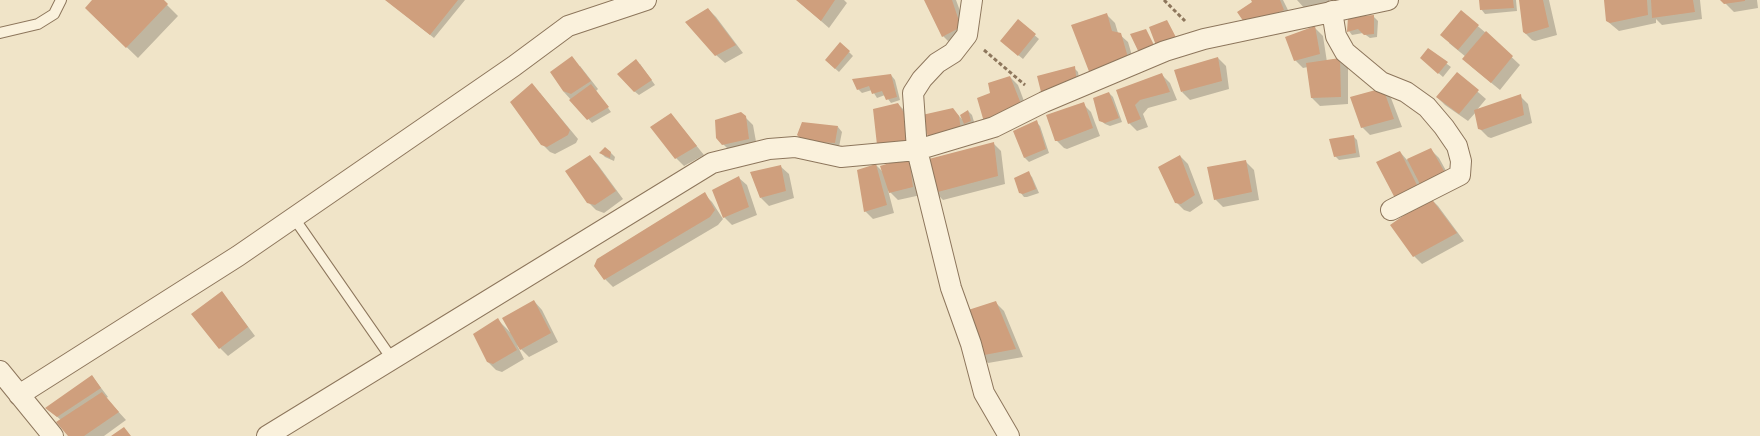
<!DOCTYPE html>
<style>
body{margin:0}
canvas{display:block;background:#f0e4c8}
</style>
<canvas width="1760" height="436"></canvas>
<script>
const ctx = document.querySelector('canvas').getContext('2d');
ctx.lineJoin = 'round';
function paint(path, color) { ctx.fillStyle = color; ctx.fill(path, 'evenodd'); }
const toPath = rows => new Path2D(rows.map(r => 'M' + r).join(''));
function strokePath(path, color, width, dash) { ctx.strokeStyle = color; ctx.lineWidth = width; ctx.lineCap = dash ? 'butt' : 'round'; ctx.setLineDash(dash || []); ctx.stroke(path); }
paint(toPath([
 [93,0,162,0,178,16,138,58,86,8],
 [386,0,465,0,434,38],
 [797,0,844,0,847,3,829,28],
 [928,0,956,0,969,35,951,44,943,36],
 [1252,0,1283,0,1292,18,1255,32],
 [1297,0,1329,0,1331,5,1306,10],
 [1480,0,1516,0,1517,11,1485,14,1481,9],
 [1520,0,1549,0,1557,35,1535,41,1532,40,1524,32],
 [1605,0,1700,0,1702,19,1662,25,1656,19,1656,23,1619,31,1607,21],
 [1722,0,1757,0,1758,8,1734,12],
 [708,9,716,17,743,53,725,63,716,55],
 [1461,12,1486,33,1520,65,1500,90,1472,67,1464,59,1466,57,1449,43],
 [1107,15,1115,23,1118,33,1128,42,1136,69,1099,81],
 [1374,17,1378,21,1377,37,1370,38,1363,33,1352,35,1349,31],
 [1018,21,1039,39,1023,59,1006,45],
 [1315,28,1323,36,1327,62,1340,60,1348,68,1348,104,1320,106,1312,98,1308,67,1303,68,1295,60],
 [1428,50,1451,67,1443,77,1426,62],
 [849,52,853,56,839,72,830,64],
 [1218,58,1226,66,1229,89,1190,100,1182,92],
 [640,64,655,85,639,95,634,91],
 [580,66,598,89,596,91,611,112,592,123,563,91],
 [1074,68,1078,72,1081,89,1043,95],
 [1457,74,1486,99,1476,111,1520,96,1528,104,1532,123,1491,138,1488,137,1480,129,1476,112,1468,121,1445,105,1437,97],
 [891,75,895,80,900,100,891,103,885,95,877,98,872,90,862,93,858,89],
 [1162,75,1170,83,1177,100,1148,108,1143,114,1148,127,1137,131,1129,123,1118,91],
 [1010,77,1018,85,1030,117,992,94],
 [1382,90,1391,98,1402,127,1370,135,1362,127],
 [540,93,578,139,576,143,555,154,550,152,542,144],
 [1109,93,1113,97,1122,122,1110,126,1105,124,1100,120],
 [898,104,906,112,914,149,886,152],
 [1083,104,1091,112,1100,136,1067,149,1064,148,1056,140],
 [952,109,964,121,968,111,972,115,975,125,930,140],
 [741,113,753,125,757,147,731,152,723,144],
 [671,114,704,155,684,166,676,158],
 [1036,122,1040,126,1049,153,1029,162,1025,158,1015,132],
 [838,127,842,132,839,147,808,144],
 [1353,136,1357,140,1360,157,1339,160,1335,156],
 [993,143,1001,151,1005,184,943,200,935,192],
 [1431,150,1439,158,1454,185,1406,209,1400,152,1407,160],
 [601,153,611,153,615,157,614,161,605,157],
 [590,156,598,165,623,199,604,213,596,210,588,202],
 [1180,156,1188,164,1203,203,1190,212,1184,210,1176,202],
 [909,158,921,195,898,200,888,190,894,213,873,219,865,211,876,165,884,173],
 [1246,162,1254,170,1259,200,1223,207,1215,199],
 [780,166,789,174,794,198,769,206,761,198],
 [1028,173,1032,177,1039,193,1027,197,1024,197,1020,192],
 [739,178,747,185,757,215,732,225,724,217],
 [704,194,712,202,723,219,718,225,613,287,605,279,596,266],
 [1430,198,1438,206,1464,241,1422,264,1414,256],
 [221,293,229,301,255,336,228,356,220,348],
 [534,301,542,310,558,342,529,357,517,345,524,359,502,372,496,370,488,362,498,320,510,332],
 [996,303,1004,311,1023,357,988,363,980,355],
 [92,376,108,397,106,398,126,420,104,436,70,436,61,420,55,415]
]), '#0003');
paint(toPath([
 [92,0,164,0,168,4,126,48,85,8],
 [385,0,458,0,430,35],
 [796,0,835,0,821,21],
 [924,0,952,0,961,27,942,37],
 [1251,0,1280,0,1284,10,1246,25,1237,12,1252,2],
 [1479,0,1513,0,1514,8,1480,10],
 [1519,0,1543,0,1549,27,1526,34,1523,32],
 [1604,0,1647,0,1648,15,1610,23,1606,21],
 [1651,0,1693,0,1695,12,1652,18],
 [1720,0,1745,0,1745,1,1724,4],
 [708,8,736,45,715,56,685,22],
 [1461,10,1479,25,1458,50,1440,35],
 [1107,13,1112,31,1121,33,1129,61,1090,74,1071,25],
 [1374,15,1374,34,1364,35,1358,29,1347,32,1348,17],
 [1018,19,1036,34,1018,56,1000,41],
 [1167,20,1180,45,1157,48,1149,27],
 [1315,26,1320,54,1294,61,1285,37],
 [1146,29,1158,53,1142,59,1130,34],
 [1486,31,1513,56,1491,83,1462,59],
 [840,42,850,51,835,69,825,60],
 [1428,48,1448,62,1438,74,1420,58],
 [572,56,591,81,571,94,563,91,550,72],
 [1218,57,1222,81,1181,92,1174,70],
 [1340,58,1341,97,1311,98,1306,63],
 [636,59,652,80,634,92,617,74],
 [1075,66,1077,85,1042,96,1037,76],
 [1457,72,1479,90,1459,114,1436,97],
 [1162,73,1170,92,1140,100,1135,105,1141,119,1128,124,1116,90],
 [891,74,897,97,886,100,882,91,872,94,869,86,857,90,852,79],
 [1010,76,1023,109,984,122,977,98,990,93,988,83],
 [532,83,570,130,568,135,547,147,541,145,510,102],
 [591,84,609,107,587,120,569,100],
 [1383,88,1394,119,1361,128,1350,97],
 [1109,92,1119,118,1105,123,1099,121,1093,98],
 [1521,94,1524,115,1482,130,1478,129,1474,110],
 [1084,102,1093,128,1059,141,1055,141,1046,115],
 [898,103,904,113,906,141,877,145,873,109],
 [953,108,959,116,961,130,929,141,922,115],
 [968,110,971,121,964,124,960,115],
 [741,112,746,116,749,139,722,145,716,138,715,120],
 [671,113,697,146,675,159,650,127],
 [1037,120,1046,149,1024,158,1013,131],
 [802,122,838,126,835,143,803,141,797,135],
 [1354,135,1356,153,1334,157,1329,139],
 [994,142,998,176,934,193,925,160],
 [605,147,611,152,610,158,599,153],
 [1431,148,1447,176,1422,188,1407,159],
 [1400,151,1419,189,1397,202,1376,162],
 [590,155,616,191,595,205,587,203,565,171],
 [1180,155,1195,195,1181,204,1175,203,1158,167],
 [909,157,913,187,889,193,880,166],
 [1246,160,1252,192,1214,200,1207,167],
 [876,164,887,205,864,212,857,170],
 [781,165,786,191,760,198,750,172],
 [1029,171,1036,189,1023,194,1019,193,1014,178],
 [739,176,749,207,723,218,712,190],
 [705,192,715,210,710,217,604,280,594,266,597,259],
 [1430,197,1457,233,1413,257,1390,225],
 [222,291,248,327,219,349,191,314],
 [534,300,551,333,520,350,502,318],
 [996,301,1016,349,979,356,962,312],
 [498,318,517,350,493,364,487,362,473,334],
 [92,375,101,388,57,417,45,408],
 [102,392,119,412,84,436,68,436,56,422],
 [124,427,131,436,111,436]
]), '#cf9f7d');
const lane = toPath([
 [0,33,38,24,54,14,61,0],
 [294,218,392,359]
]);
const street = toPath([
 [972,0,967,35,953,53,937,63,922,79,913,93,917,150,951,288,971,344,984,393,1009,436],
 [1332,11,1336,36,1345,52,1381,82,1406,92,1427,107,1444,127,1457,146,1461,161,1460,175,1391,210],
 [0,371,53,436],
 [19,395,238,256,514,66,568,26,646,0],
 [267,436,712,163,769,149,795,147,841,157,917,150,994,127,1044,102,1165,51,1204,39,1388,0]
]);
strokePath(lane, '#8d765c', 12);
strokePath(street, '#8d765c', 22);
strokePath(toPath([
 [1164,0,1185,21],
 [984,50,1025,85]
]), '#8d765c', 3, [4, 2.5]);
strokePath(lane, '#faf1dc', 10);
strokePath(street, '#faf1dc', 20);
</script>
